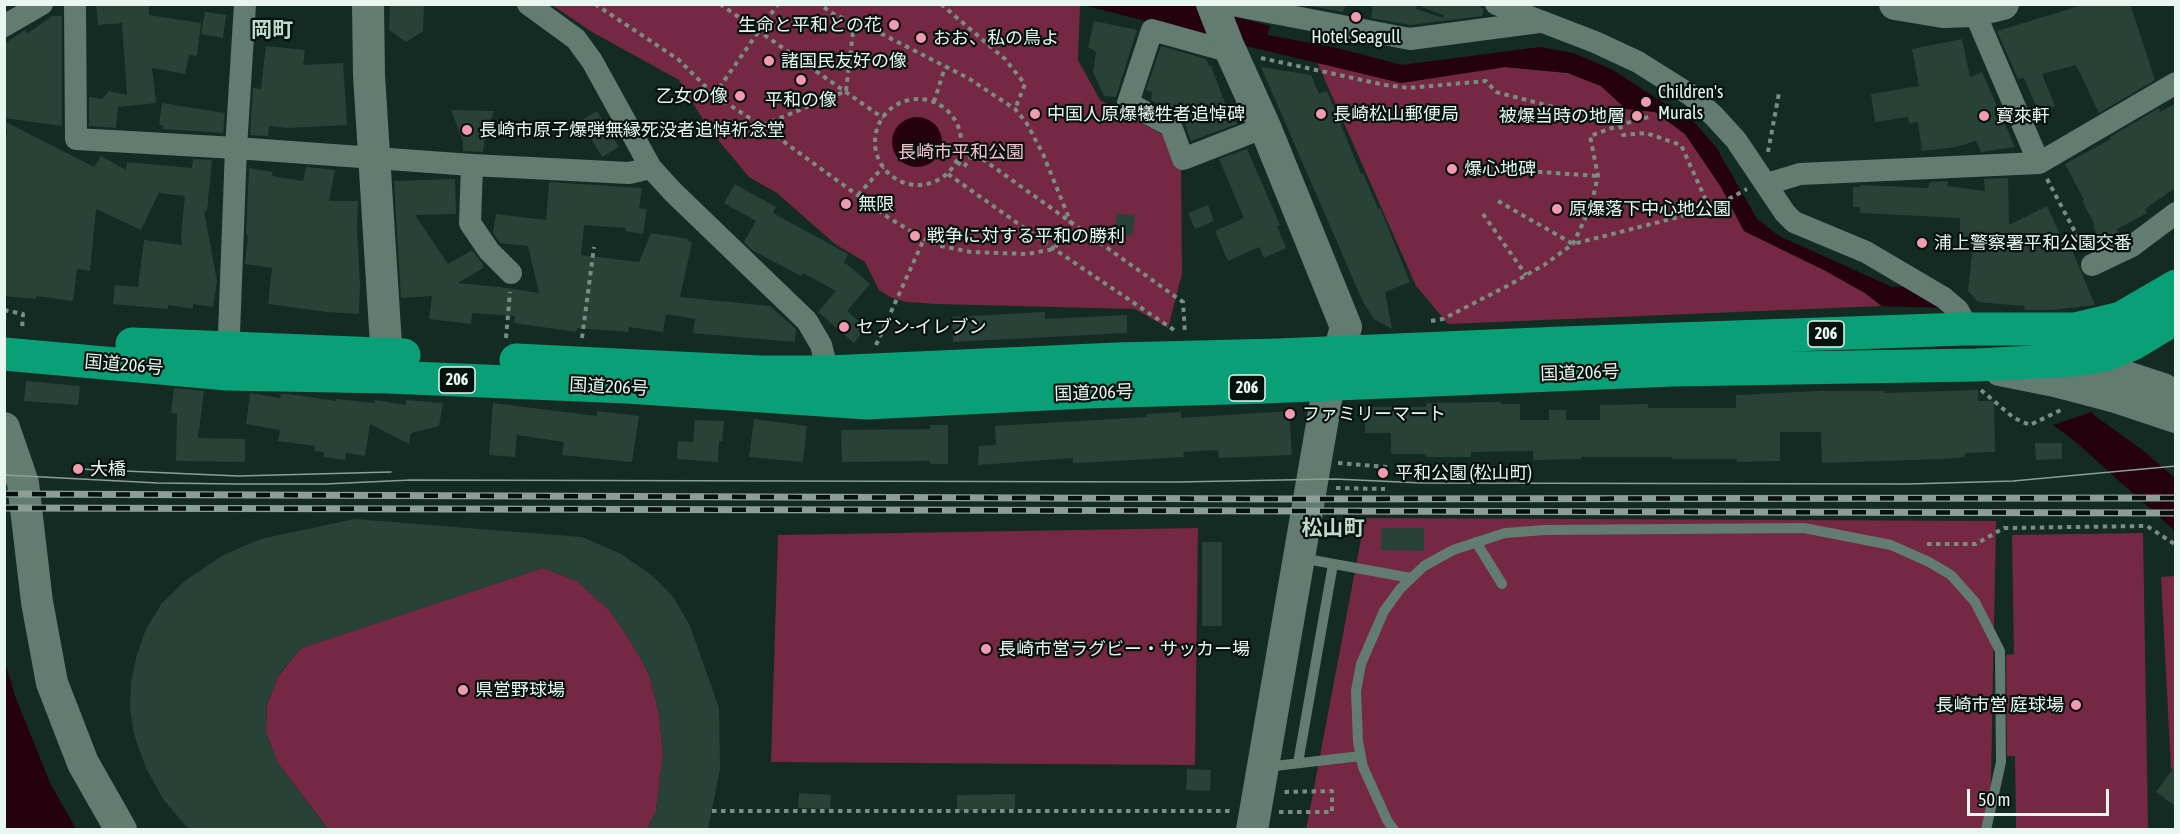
<!DOCTYPE html>
<meta charset="utf-8">
<style>
body{margin:0}
#map{position:relative;width:2180px;height:834px;overflow:hidden;background:#132b22;font-family:"Asap Condensed",sans-serif}
canvas{display:block}
.frame{position:absolute;inset:0;border:6px solid #e7f6ef;pointer-events:none}
.scale{position:absolute;left:1967px;top:789px;width:142px;height:27px;box-sizing:border-box;border:3px solid #e7f6ef;border-top:0;padding-left:8px;font-size:18px;line-height:21px;white-space:nowrap;color:#e7f6ef;-webkit-text-stroke:4px #07110d;paint-order:stroke}
</style>
<div id="map">
<canvas width="2180" height="834"></canvas>
<div class="frame"></div>
<div class="scale">50 m</div>
</div>
<script>
const ctx = document.querySelector('canvas').getContext('2d');
ctx.lineJoin = 'round';
function paint(path, color) { ctx.fillStyle = color; ctx.fill(path, 'evenodd'); }
const toPath = rows => new Path2D(rows.map(r => 'M' + r).join(''));
function strokePath(path, color, width, dash) { ctx.strokeStyle = color; ctx.lineWidth = width; ctx.lineCap = dash ? 'butt' : 'round'; ctx.setLineDash(dash || []); ctx.stroke(path); }
function label(font, color, halo, rows, align = 'center') {
  ctx.font = font + ' "Asap Condensed","Noto Sans JP",sans-serif'; ctx.lineWidth = 4.5; ctx.setLineDash([]); ctx.textBaseline = 'middle'; ctx.strokeStyle = halo; ctx.fillStyle = color; for (const [text, x, y, turn = 0] of rows) {
    ctx.save(); ctx.translate(x, y); ctx.rotate((+turn || 0) * Math.PI / 180); ctx.textAlign = isNaN(turn) ? turn : align; if (halo) ctx.strokeText(text, 0, 0); ctx.fillText(text, 0, 0); ctx.restore();
  }
}
paint(toPath([
 [552,5,1080,5,1078,60,1100,100,1170,139,1181,170,1182,274,1168,328,1135,309,937,304,906,302,890,297,879,290,865,262,835,244,777,193,749,177,708,128,679,80,592,32],
 [1317,62,1401,83,1505,67,1568,73,1601,86,1626,109,1655,112,1685,134,1721,187,1744,231,1824,270,1865,293,1881,306,1448,324,1416,286],
 [1365,518,1996,521,1990,829,1306,830],
 [1198,528,1195,765,771,762,778,535],
 [2143,533,2148,829,2016,829,2015,756,2007,756,2006,655,2014,654,2012,535],
 [543,568,577,581,610,611,630,640,649,674,659,714,663,754,656,811,647,829,328,829,277,762,266,732,267,705,278,676,301,648],
 [2175,576,2175,771,2171,768,2161,577]
]), '#752843');
paint(toPath([
 [1083,5,1190,5,1270,26,1267,35,1337,48,1402,65,1540,47,1573,53,1611,69,1695,123,1716,147,1757,219,1779,236,1892,287,1914,286,2087,407,2095,416,2145,452,2175,478,2175,531,2077,443,2052,424,1999,396,1865,293,1824,270,1744,231,1721,187,1685,134,1655,112,1626,109,1601,86,1568,73,1505,67,1401,83,1200,35],
 '892 142a25 25 0 1 1 50 0a25 25 0 1 1-50 0Z',
 [4,659,15,696,51,785,76,829,5,829]
]), '#25000d');
paint(toPath([
 [1876,306,1951,308,2089,404,2095,411,2050,426,1997,398]
]), '#132b22');
paint(toPath([
 [96,4,149,4,149,15,201,23,197,56,189,55,185,74,152,68,156,103,118,107,116,128,89,126,89,97,102,99,109,91,127,95,122,23,98,25],
 [390,4,424,4,423,31,406,42,389,30],
 [1301,4,1346,4,1343,12],
 [1373,4,1417,4,1416,9,1443,18,1444,15,1422,7,1423,4,1474,4,1484,9,1482,16,1410,25,1371,18],
 [2086,4,2130,4,2155,80,2099,113,2076,65,2042,74,2055,106,2039,113,2024,78,2018,79,1997,31],
 [205,12,226,15,223,38,201,34],
 [52,16,62,16,62,126,4,118,4,44,25,30,27,34],
 [1094,21,1137,30,1116,97,1104,96,1093,72,1096,52,1088,47],
 [1962,39,1970,77,1982,72,2015,147,1981,152,1976,141,1956,147,1922,151,1918,122,1909,123,1908,117,1875,122,1871,94,1919,86,1912,49],
 [266,46,305,50,303,65,343,63,347,125,288,128,269,126,268,136,250,135,253,88,261,89],
 [1161,46,1206,59,1209,66,1211,66,1226,106,1229,105,1237,124,1191,141,1184,121,1178,115,1151,100,1152,92,1146,90],
 [1261,67,1311,75,1319,94,1327,91,1361,174,1363,173,1378,209,1380,208,1410,282,1385,292,1392,329,1374,319,1363,302],
 [162,103,225,113,223,133,162,129,163,125,159,125],
 [2175,104,2175,188,2145,209,2147,213,2117,229,2119,236,2100,244,2093,225,2095,225,2082,201,2084,200,2065,164,2111,139,2110,137,2159,108,2160,112],
 [451,110,494,111,485,138,483,152,463,151,463,141],
 [597,111,619,147,602,157,580,121],
 [6,122,94,167,101,156,126,170,127,162,192,168,193,159,212,160,207,211,204,211,217,281,213,307,193,304,193,309,168,305,168,309,113,304,115,285,138,287,144,240,182,245,181,237,185,196,159,193,141,230,96,209,90,271,77,269,73,301,36,296,36,299,4,296,4,134,7,134],
 [1247,149,1280,225,1277,226,1286,248,1264,258,1259,247,1228,261,1215,231,1244,218,1219,159],
 [306,167,335,170,329,201,358,201,357,227,360,285,359,314,327,312,268,304,272,268,245,264,248,235,246,235,249,168,273,172,272,176,303,181],
 [2008,178,2009,225,2047,206,2066,247,2070,245,2095,305,2053,310,2025,310,2024,306,1978,302,1968,291,1974,237,1960,236,1960,218,1860,213,1860,207,1853,207,1853,187,1860,187,1860,185,1928,188,1930,182,1948,181,1947,186,1985,191,1984,179],
 [455,179,456,214,415,215,448,264,472,250,483,264,483,268,458,283,499,287,539,293,528,246,500,243,493,233,496,214,546,220,549,182,642,188,639,208,647,209,643,234,625,231,626,228,584,225,581,255,639,262,651,233,689,239,688,241,692,242,680,297,770,306,796,329,795,342,693,333,695,319,666,314,663,332,629,327,628,332,577,328,576,332,514,323,515,316,472,313,471,324,429,319,432,296,401,298,394,181],
 [735,184,776,207,773,213,848,254,844,262,870,284,847,311,866,328,854,343,818,312,836,291,803,273,801,276,752,250,744,242,756,221,724,203],
 [1208,205,1214,221,1195,229,1188,213],
 [1117,213,1135,216,1132,236,1114,233],
 [1045,312,1045,319,1127,315,1127,333,953,342,952,317],
 [26,381,80,386,78,405,24,401],
 [174,388,204,391,198,438,245,439,245,462,176,461,177,414,171,413],
 [1978,390,1978,401,1994,401,1995,452,1965,453,1965,457,1944,459,1822,463,1821,432,1780,432,1780,461,1737,462,1737,459,1672,459,1672,457,1581,457,1581,459,1533,460,1533,451,1471,452,1471,457,1426,457,1426,454,1391,454,1391,433,1365,433,1365,407,1426,407,1426,403,1501,402,1501,404,1520,404,1520,420,1549,420,1549,410,1566,410,1566,420,1600,420,1600,405,1648,404,1648,408,1736,408,1736,395,1820,391,1885,391,1885,393],
 [250,393,280,398,281,394,289,394,336,401,336,399,374,403,375,400,406,405,406,400,443,403,439,426,411,433,409,444,370,424,365,456,346,453,345,460,323,457,324,452,314,451,315,446,278,441,280,430,246,424],
 [493,403,597,416,597,411,639,416,632,462,562,455,564,442,517,435,515,457,489,455],
 [1289,411,1292,455,1219,458,1218,450,1183,452,1184,457,1100,462,1073,463,1073,458,978,465,979,446,996,445,995,426,1147,417,1147,414,1181,412,1181,418],
 [754,419,807,426,803,462,749,457],
 [695,420,724,421,722,441,719,441,718,462,677,459,678,441,693,442],
 [930,425,948,425,948,464,930,464,930,461,842,462,841,430,930,429],
 [2035,443,2062,443,2062,459,2036,460],
 [354,519,582,537,621,554,653,576,674,598,690,626,719,708,720,769,708,830,647,830,656,811,663,754,659,714,649,674,630,640,610,611,577,581,543,568,301,648,278,675,267,705,266,732,277,762,328,830,191,830,185,825,163,799,146,768,134,734,130,709,131,682,137,654,146,629,162,603,186,580,223,555,261,539],
 [1381,528,1424,528,1424,551,1381,550],
 [1202,542,1222,542,1222,626,1202,626],
 [2175,766,2175,806,2156,792],
 [1187,769,1211,770,1210,791,1186,790],
 [799,793,831,795,830,809,798,808],
 [1015,794,1015,809,957,811,957,795]
]), '#294238');
strokePath(toPath([
 [595,4,679,60,714,95,762,126,889,218,924,239,941,246,971,252,1027,254,1054,249,1071,223,1043,154,1026,122,1015,109,968,78,878,32,835,15,819,4],
 [720,4,883,118],
 [941,4,1005,59,1025,84,1015,109],
 [1261,58,1385,85,1409,88,1486,81,1496,92,1619,124],
 [714,95,778,4],
 '875 142a43 43 0 1 1 86 0a43 43 0 1 1-86 0Z',
 [934,102,945,67],
 [763,125,846,91,854,23],
 [1620,125,1623,135,1646,133,1681,145,1710,209,1747,189],
 [1768,152,1779,93],
 [957,162,964,167,974,153,1183,302,1185,333],
 [1511,170,1598,176],
 [948,174,1054,249,1177,332],
 [2047,179,2083,247],
 [858,195,883,167],
 [1498,201,1573,244,1710,209],
 [1483,214,1526,275],
 [4,310,23,314,22,330],
 [1431,321,1443,319,1509,285,1544,265,1573,244,1591,206,1598,176,1590,136,1620,125,1652,116],
 [506,338,510,292],
 [582,338,594,247],
 [876,345,924,239],
 [1981,390,2014,418,2030,425,2063,409],
 [1338,463,1387,467],
 [1336,488,1385,489],
 [1927,544,1976,544,2004,528,2147,526,2176,545],
 [712,811,1233,811],
 [1279,812,1332,812,1332,791,1281,792]
]), '#798d85', 4, [4.5, 4.5]);
strokePath(toPath([
 [1476,542,1502,584],
 [1301,558,1411,578],
 [1298,763,1333,564],
 [1266,767,1361,756],
 [1394,830,1387,820,1363,767,1358,742,1356,691,1361,664,1384,611,1400,589,1424,566,1453,550,1505,533,1545,530,1804,528,1891,545,1929,562,1951,575,1975,602,2000,651,2001,762,1986,830]
]), '#627c71', 10);
strokePath(toPath([
 [75,4,76,139,236,148,472,165,629,173,651,168],
 [528,4,576,39,592,61,651,168,674,193,807,321,821,345,828,372],
 [1227,4,1410,39,1539,22],
 [1496,4,1595,42,1638,62,1692,96,1714,116,1736,140,1785,213,1794,222,1866,252,1944,298,1958,310,1963,319,1964,329],
 [1974,11,2039,163],
 [4,26,42,4],
 [1231,52,1152,30,1128,103,1171,126,1183,159,1265,127],
 [472,165,470,223,489,251,511,273],
 [1767,184,1800,174,2039,163,2176,83],
 [2092,265,2132,246,2176,213],
 [228,360,236,148,245,4]
]), '#627c71', 22);
strokePath(toPath([
 [368,4,369,75,388,377],
 [1212,4,1228,45,1265,127,1346,327,1327,395,1252,830],
 [1895,4,1943,12,1974,11,2003,4],
 [2069,356,2074,360,2163,389],
 [2000,370,2055,381,2116,397,2176,417],
 [4,428,23,483,37,602,52,683,83,763,121,830]
]), '#627c71', 32);
strokePath(toPath([
 [132,344,404,355],
 [4,354,227,374,388,377,627,387,867,403,1086,392,1264,387,1673,370,1976,365,2074,360,2105,355,2133,344,2176,318],
 [516,360,760,372,828,372,1117,359,1279,355,1562,343,1964,329,2075,329,2121,318,2176,286]
]), '#09a078', 33);
strokePath(toPath([
 [79,469,238,476,391,472],
 [4,475,158,483,238,484,325,484,411,480,1177,482,1335,479,1422,483,1908,484,2013,481,2176,466]
]), '#8c9f97', 1.5);
const rail = toPath([
 [4,494,1276,499,2176,498],
 [4,508,2176,513]
]);
strokePath(rail, '#8c9f97', 7);
strokePath(rail, '#07110d', 4.5, [14]);
for (const [x, y, r, color] of [
 [1356,17,6,"#f19ab2"],
 [894,25,6,"#f19ab2"],
 [921,38,6,"#f19ab2"],
 [769,61,6,"#f19ab2"],
 [801,80,6,"#f19ab2"],
 [740,96,6,"#f19ab2"],
 [1646,102,6,"#f19ab2"],
 [1035,114,6,"#f19ab2"],
 [1321,114,6,"#f19ab2"],
 [1637,116,6,"#f19ab2"],
 [1984,116,6,"#f19ab2"],
 [467,130,6,"#f19ab2"],
 [1452,169,6,"#f19ab2"],
 [846,204,6,"#f19ab2"],
 [1557,209,6,"#f19ab2"],
 [915,236,6,"#f19ab2"],
 [1922,243,6,"#f19ab2"],
 [844,327,6,"#f19ab2"],
 [1290,414,6,"#f19ab2"],
 [78,469,6,"#f19ab2"],
 [1383,473,6,"#f19ab2"],
 [986,649,6,"#f19ab2"],
 [463,690,6,"#f19ab2"],
 [2076,705,6,"#f19ab2"]
]) { const dot = new Path2D(); dot.arc(x, y, r, 0, 2 * Math.PI); ctx.fillStyle = color; ctx.fill(dot); strokePath(dot, '#07110d', 2); }
for (const [x, y, w] of [
 [1826,334,36],
 [457,380,36],
 [1247,388,36]
]) { const box = new Path2D(); box.roundRect(x - w / 2, y - 13, w, 26, 4.5); ctx.fillStyle = '#07110d'; ctx.fill(box); strokePath(box, '#e7f6ef', 1.5); }
label('bold 16px', '#e7f6ef', null, [
 ["206",1826,334],
 ["206",457,380],
 ["206",1247,388]
]);
label('18px', '#e7f6ef', '#07110d', [
 ["生命と平和との花",882,25,"right"],
 ["Hotel Seagull",1356,37,"center"],
 ["おお、私の鳥よ",933,38],
 ["諸国民友好の像",781,61],
 ["Children's",1658,92],
 ["Murals",1658,113],
 ["乙女の像",728,96,"right"],
 ["平和の像",801,100,"center"],
 ["中国人原爆犧牲者追悼碑",1047,114],
 ["長崎松山郵便局",1333,114],
 ["被爆当時の地層",1625,116,"right"],
 ["寳來軒",1996,116],
 ["長崎市原子爆弾無縁死没者追悼祈念堂",479,130],
 ["爆心地碑",1464,169],
 ["無限",858,204],
 ["原爆落下中心地公園",1569,209],
 ["戦争に対する平和の勝利",927,236],
 ["浦上警察署平和公園交番",1934,243],
 ["セブン-イレブン",856,327],
 ["ファミリーマート",1302,414],
 ["大橋",90,469],
 ["平和公園 (松山町)",1395,473],
 ["長崎市営ラグビー・サッカー場",998,649],
 ["県営野球場",475,690],
 ["長崎市営 庭球場",2064,705,"right"]
], 'left');
label('18px', '#f3c2ce', '#07110d', [
 ["長崎市平和公園",961,152]
]);
label('18px', '#e7f6ef', '#07110d', [
 ["国道206号",124,365,5],
 ["国道206号",1580,373,-2],
 ["国道206号",609,387,3],
 ["国道206号",1094,393,-2]
]);
label('bold 21px', '#bedbce', '#07110d', [
 ["岡町",272,30],
 ["松山町",1333,528]
]);
</script>
